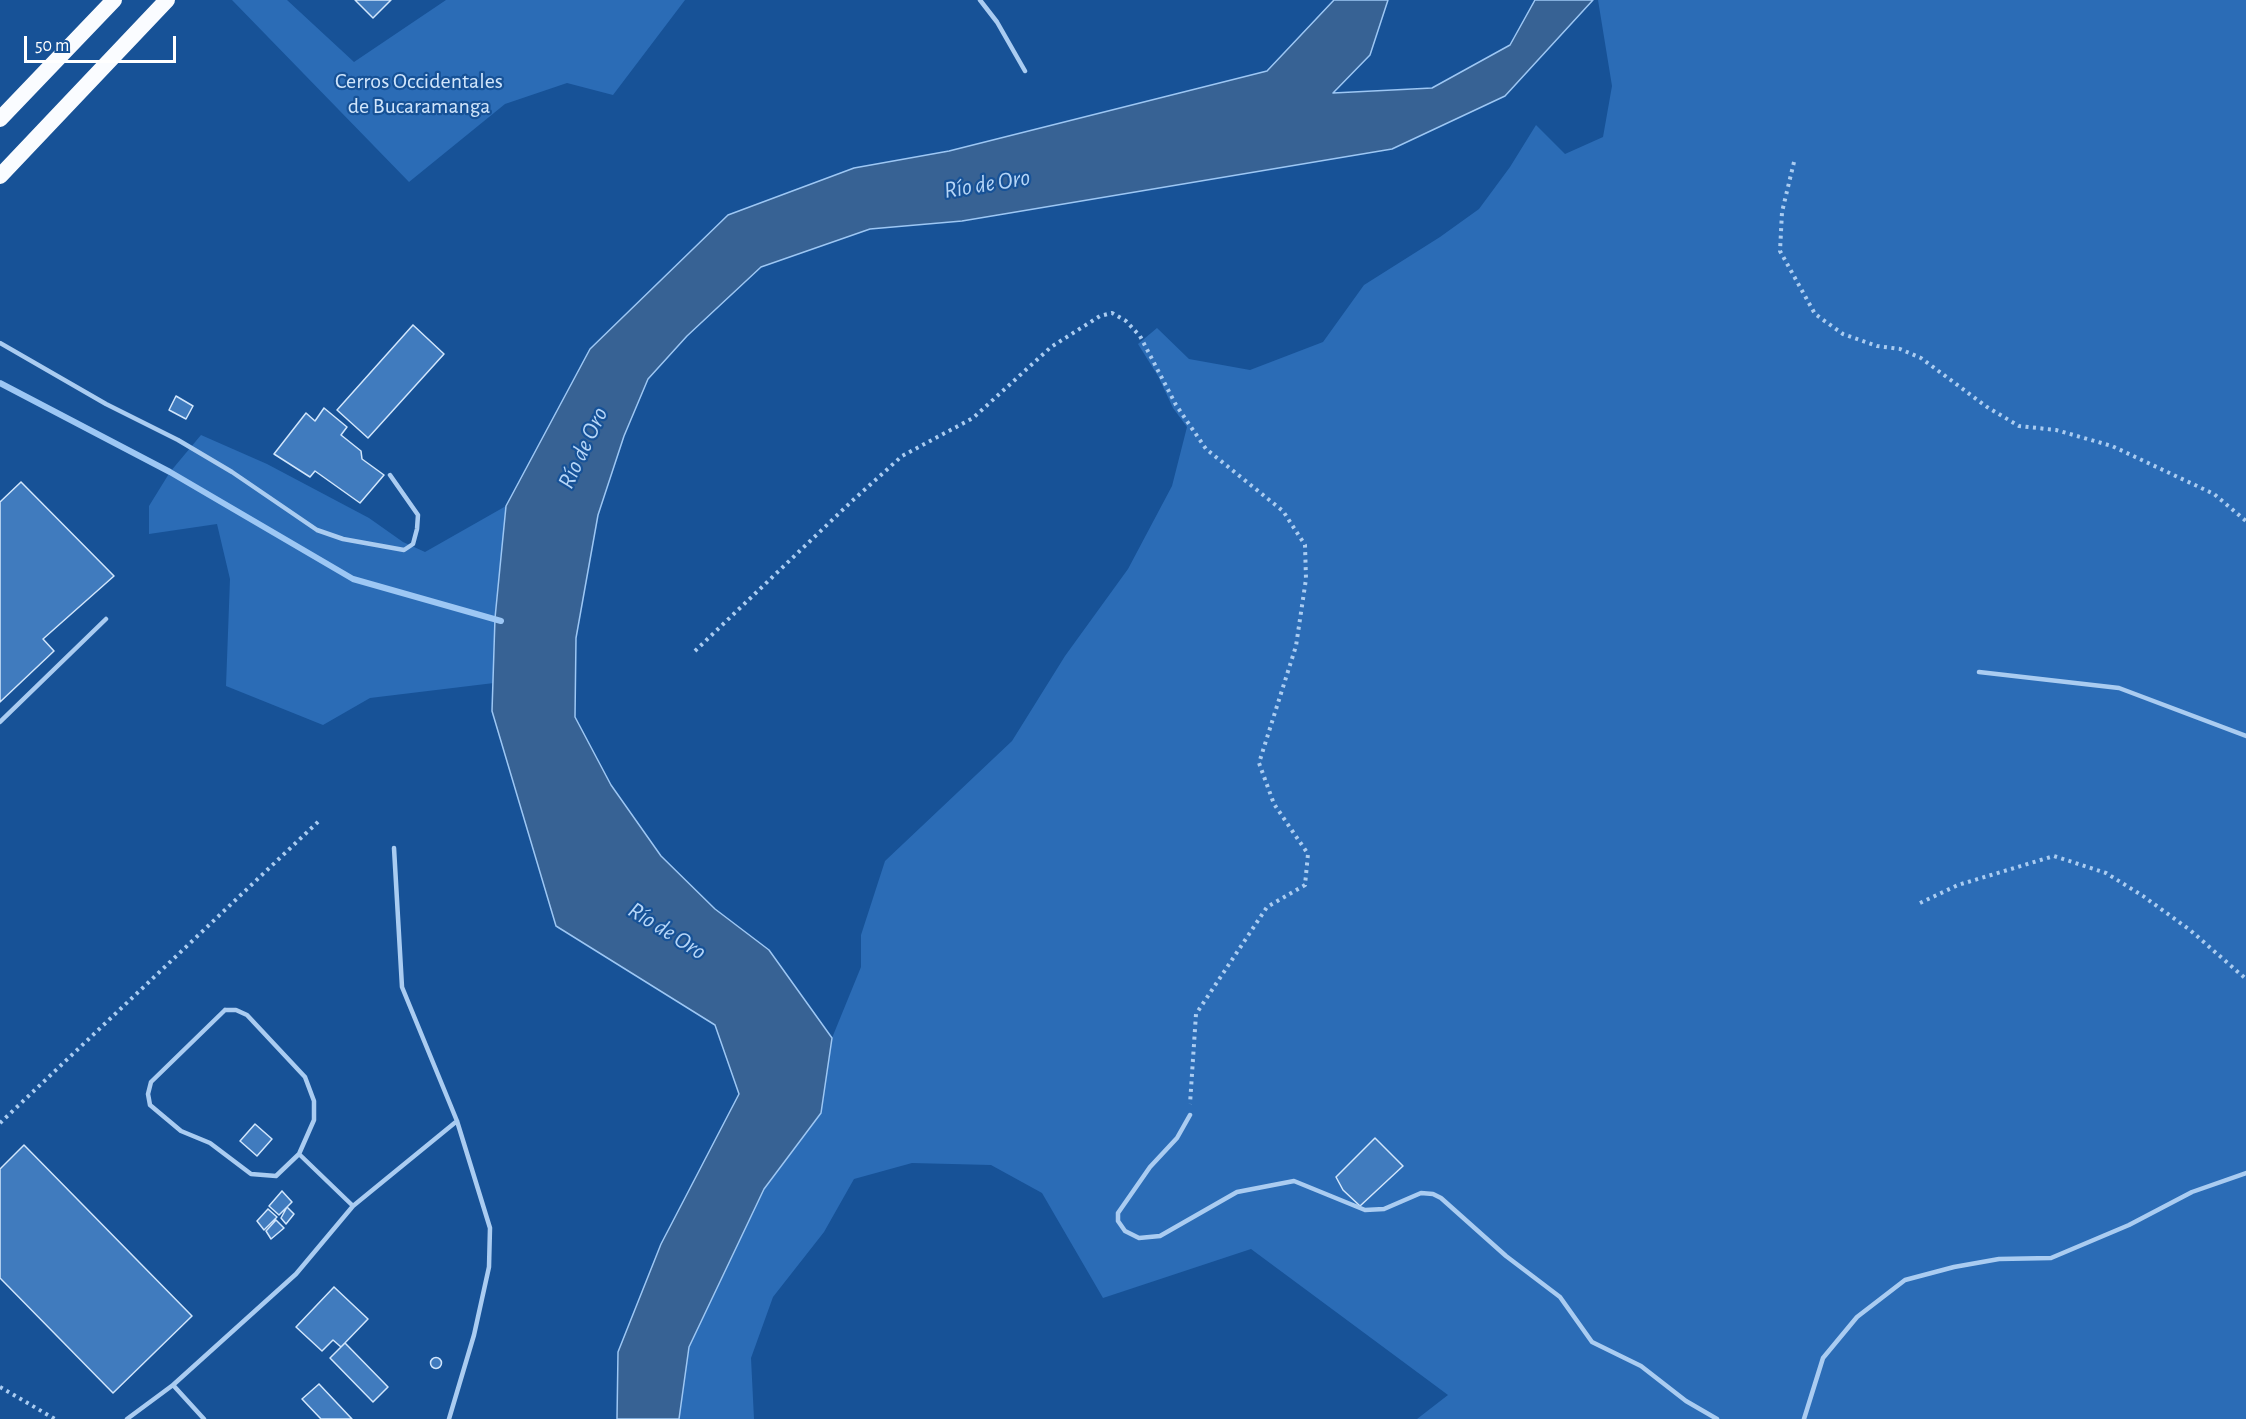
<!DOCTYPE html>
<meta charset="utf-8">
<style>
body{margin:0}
#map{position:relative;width:2246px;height:1419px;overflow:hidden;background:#175297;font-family:"Alegreya Sans",sans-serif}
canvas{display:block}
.scale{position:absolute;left:24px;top:36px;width:152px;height:27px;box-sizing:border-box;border:3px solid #fff;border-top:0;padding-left:8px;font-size:18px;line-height:21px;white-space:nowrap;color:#fff;-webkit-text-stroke:4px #175297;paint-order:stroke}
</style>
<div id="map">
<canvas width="2246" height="1419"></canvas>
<div class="scale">50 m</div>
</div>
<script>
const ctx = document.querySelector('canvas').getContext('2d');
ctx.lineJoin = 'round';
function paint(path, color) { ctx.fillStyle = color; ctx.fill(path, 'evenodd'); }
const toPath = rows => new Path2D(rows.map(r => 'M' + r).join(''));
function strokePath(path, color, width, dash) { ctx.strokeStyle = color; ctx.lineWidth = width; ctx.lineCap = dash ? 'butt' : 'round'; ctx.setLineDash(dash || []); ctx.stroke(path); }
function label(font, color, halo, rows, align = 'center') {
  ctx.font = font + ' "Alegreya Sans",sans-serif'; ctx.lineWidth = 4.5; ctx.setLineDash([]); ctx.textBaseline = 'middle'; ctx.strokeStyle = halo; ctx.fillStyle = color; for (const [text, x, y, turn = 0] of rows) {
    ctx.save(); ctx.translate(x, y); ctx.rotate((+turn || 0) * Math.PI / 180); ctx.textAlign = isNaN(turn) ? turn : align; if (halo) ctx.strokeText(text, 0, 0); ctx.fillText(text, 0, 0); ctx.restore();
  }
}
paint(toPath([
 [232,0,287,0,354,62,446,0,685,0,613,95,567,83,505,104,409,182],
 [1598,0,2246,0,2246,1419,1417,1419,1448,1395,1251,1249,1103,1298,1042,1193,991,1165,912,1163,854,1179,824,1232,773,1297,751,1358,754,1419,679,1419,689,1347,764,1189,821,1113,832,1038,861,967,861,935,885,861,1012,741,1065,656,1128,569,1172,486,1187,427,1173,408,1158,376,1138,344,1157,328,1189,359,1250,370,1323,342,1364,285,1440,237,1479,209,1510,167,1536,125,1565,154,1603,137,1612,86],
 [201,435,267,464,369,518,403,542,425,552,506,506,495,618,494,683,370,698,323,725,226,686,230,579,217,524,149,534,149,506,170,472]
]), '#2b6cb6');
const water = toPath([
 [1334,0,1388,0,1370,55,1333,93,1432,88,1510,45,1535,0,1593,0,1505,96,1392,149,962,221,870,229,761,267,687,336,648,379,624,436,598,515,576,638,575,717,611,785,661,856,715,909,769,950,832,1038,821,1113,764,1189,689,1347,679,1419,617,1419,618,1352,661,1244,739,1094,715,1025,556,926,492,711,495,618,506,506,590,349,728,215,854,168,949,151,1267,71,1334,0]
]);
paint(water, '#376294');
strokePath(water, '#9dc7f4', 1.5);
strokePath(toPath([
 [0,383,170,472,353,579,501,621]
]), '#9dc7f4', 6);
const building = toPath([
 [355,0,391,0,373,18,355,0],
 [413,325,444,354,368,438,337,410,413,325],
 [176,396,193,406,186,419,169,410,176,396],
 [324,408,347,427,341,435,361,451,362,459,384,475,360,503,315,471,310,477,274,454,306,413,315,421,324,408],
 [21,482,114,576,43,639,54,651,0,702,0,502,21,482],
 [255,1124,272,1139,257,1156,240,1141,255,1124],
 [1375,1138,1403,1166,1360,1206,1343,1190,1336,1177,1375,1138],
 [24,1145,192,1316,113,1393,0,1278,0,1169,24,1145],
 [282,1191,292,1202,279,1215,269,1206,282,1191],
 [287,1207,294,1214,286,1224,281,1218,287,1207],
 [268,1209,277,1217,264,1230,257,1221,268,1209],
 [276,1220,284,1228,271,1239,266,1231,276,1220],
 [334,1287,368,1319,341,1347,333,1340,322,1351,296,1327,334,1287],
 [345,1343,388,1387,373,1402,330,1358,345,1343],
 '430.5 1363a5.5 5.5 0 1 1 11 0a5.5 5.5 0 1 1-11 0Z',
 [319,1384,352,1419,321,1419,302,1399,319,1384]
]);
paint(building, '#407bbe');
strokePath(building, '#d1e6fc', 1.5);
strokePath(toPath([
 [1794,162,1782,212,1780,251,1815,314,1843,334,1877,346,1900,349,1921,358,1987,407,2019,426,2056,430,2112,446,2214,494,2246,521],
 [695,651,852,501,902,456,973,418,1051,347,1100,316,1112,313,1126,321,1140,336,1176,405,1206,449,1283,511,1305,545,1306,579,1296,646,1259,763,1274,804,1308,854,1305,885,1267,907,1196,1014,1190,1104],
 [1920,903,1958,885,2054,856,2106,873,2143,896,2190,930,2246,979],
 [0,1123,320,820],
 [0,1387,55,1419]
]), '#aaccf1', 4, [3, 4.5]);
strokePath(toPath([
 [980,0,997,22,1025,71],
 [0,343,106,404,178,440,232,472,317,530,343,539,404,550,413,544,417,529,418,515,390,475],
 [1979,672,2119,688,2246,736],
 [0,722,106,619],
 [394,848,402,987,457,1121,490,1228,489,1267,474,1335,449,1419],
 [225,1010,236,1010,247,1015,305,1077,314,1101,314,1120,299,1154,276,1176,251,1174,210,1143,181,1131,150,1105,148,1094,151,1082,225,1010],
 [1190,1115,1177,1138,1150,1167,1118,1213,1118,1221,1125,1231,1139,1238,1160,1236,1237,1192,1294,1181,1365,1210,1384,1209,1421,1193,1433,1194,1441,1198,1506,1256,1560,1297,1592,1342,1641,1366,1686,1401,1717,1419],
 [299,1154,353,1206],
 [173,1385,204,1419],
 [127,1419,173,1385,296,1274,353,1206,457,1121],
 [1804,1419,1823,1358,1857,1317,1905,1280,1954,1267,1999,1259,2051,1258,2129,1225,2192,1192,2246,1173]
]), '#aaccf1', 4.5);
strokePath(toPath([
 [0,119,114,0],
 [0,176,167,0]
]), '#fafcff', 16);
label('22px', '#d1e6fc', '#175297', [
 ["Cerros Occidentales",419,81],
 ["de Bucaramanga",419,106]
]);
label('italic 24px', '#b6d6f8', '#175297', [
 ["Río de Oro",987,184,-9],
 ["Río de Oro",583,448,-65],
 ["Río de Oro",667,931,32]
]);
</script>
